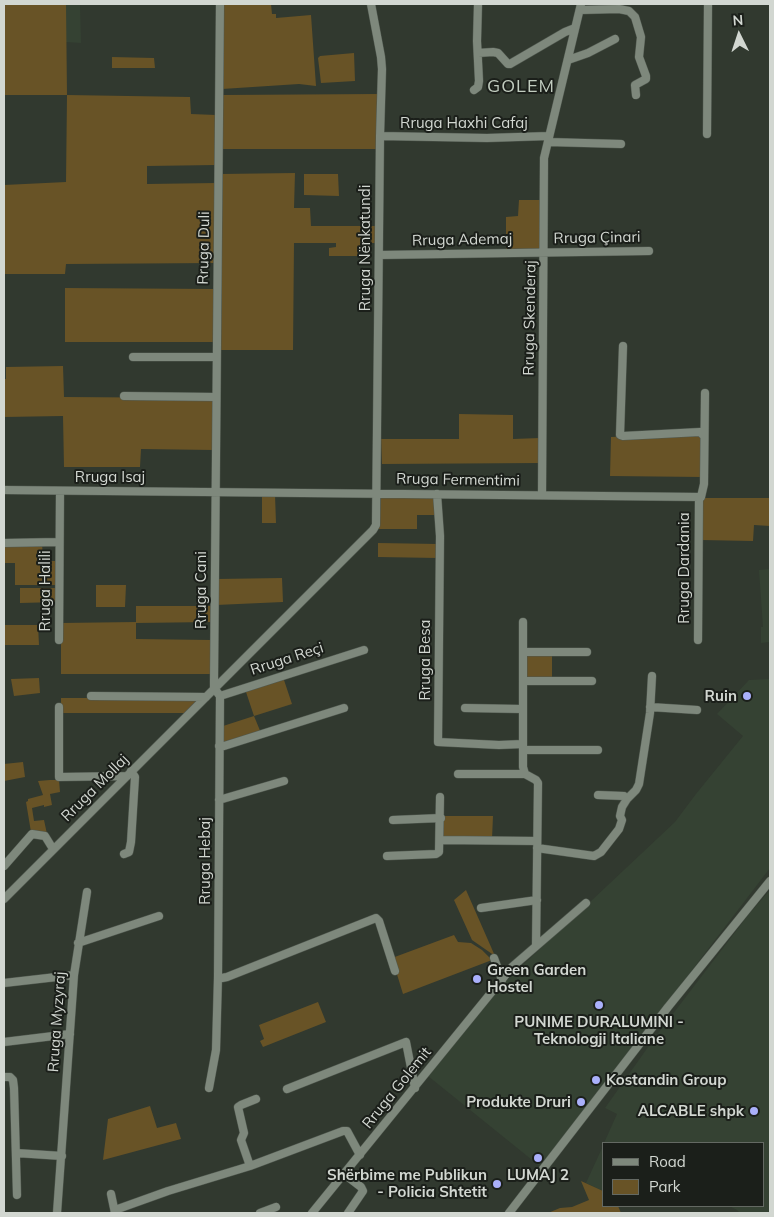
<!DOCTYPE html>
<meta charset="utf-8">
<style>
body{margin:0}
#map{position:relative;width:774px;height:1217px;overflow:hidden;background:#31392f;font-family:Mulish,sans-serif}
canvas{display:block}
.frame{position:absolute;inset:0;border:5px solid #d2d7d1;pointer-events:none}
.legend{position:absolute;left:602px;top:1142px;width:162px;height:65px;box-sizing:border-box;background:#1b1f1a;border:1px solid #646963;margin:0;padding:6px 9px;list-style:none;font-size:15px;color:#d2d7d1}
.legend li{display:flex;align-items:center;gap:10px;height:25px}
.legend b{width:25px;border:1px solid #646963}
.north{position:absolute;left:714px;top:10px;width:50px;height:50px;-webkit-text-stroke:4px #1b1f1a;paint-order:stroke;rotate:356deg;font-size:14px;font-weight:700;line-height:20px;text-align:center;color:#d2d7d1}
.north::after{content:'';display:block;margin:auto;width:18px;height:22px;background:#d2d7d1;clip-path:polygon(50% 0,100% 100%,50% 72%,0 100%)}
</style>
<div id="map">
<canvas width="774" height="1217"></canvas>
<div class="frame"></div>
<ul class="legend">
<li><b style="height:6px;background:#7e887c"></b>Road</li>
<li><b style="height:14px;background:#685326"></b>Park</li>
</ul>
<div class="north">N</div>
</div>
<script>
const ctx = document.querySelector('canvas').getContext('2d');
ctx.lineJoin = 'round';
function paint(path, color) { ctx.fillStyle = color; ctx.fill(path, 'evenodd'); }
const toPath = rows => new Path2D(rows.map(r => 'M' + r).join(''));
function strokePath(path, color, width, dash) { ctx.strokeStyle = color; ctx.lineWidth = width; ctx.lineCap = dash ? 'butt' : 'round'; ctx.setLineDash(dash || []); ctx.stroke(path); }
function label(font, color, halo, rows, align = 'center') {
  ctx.font = font + ' Mulish,sans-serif'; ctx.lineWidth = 4; ctx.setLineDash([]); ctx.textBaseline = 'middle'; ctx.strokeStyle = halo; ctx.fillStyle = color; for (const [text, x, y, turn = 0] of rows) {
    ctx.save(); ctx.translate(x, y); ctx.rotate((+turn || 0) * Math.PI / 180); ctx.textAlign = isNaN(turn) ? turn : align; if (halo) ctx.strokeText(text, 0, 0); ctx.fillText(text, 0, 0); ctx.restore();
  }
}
paint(toPath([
 [66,4,84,4,80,4,81,43,66,42],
 [770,569,770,642,761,643,761,627,763,627,759,570],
 [770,679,770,868,634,1046,542,1168,428,1076,507,980,675,822,696,794,743,736,717,714,749,680],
 [770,890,770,1213,740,1213,737,1210,729,1206,763,1206,763,1143,604,1143,617,1114,605,1108,653,1040,749,914],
 [603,1146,603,1191,586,1183]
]), '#354233');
paint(toPath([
 [4,4,66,4,67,95,190,97,191,114,216,115,216,165,147,166,147,184,216,183,216,263,66,264,65,274,4,274,4,185,66,182,67,95,4,95],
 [222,4,271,4,272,14,276,14,276,18,311,15,316,86,299,84,222,89],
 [354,53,355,81,321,83,318,58,320,56],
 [112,57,154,58,155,68,112,68],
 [378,94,376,149,221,149,222,95],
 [295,173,294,208,310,208,311,226,375,226,375,243,369,243,370,256,329,256,329,248,336,247,336,243,294,243,293,350,220,350,222,294,220,250,221,174],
 [304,174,338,174,339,196,304,195],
 [519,200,543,200,541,252,506,251,506,217,518,216],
 [65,288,213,289,215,290,214,342,65,342],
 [63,366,64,397,210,398,214,399,214,450,141,449,140,467,64,467,63,416,4,417,4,379,6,379,6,367],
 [459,414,513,415,513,439,540,438,540,463,382,464,381,439,459,439],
 [698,434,702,435,702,477,610,476,611,437],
 [262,494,275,495,276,523,262,523],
 [381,497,431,497,434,499,436,515,417,515,417,529,379,529],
 [701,498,770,498,770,526,754,525,753,541,701,540],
 [378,543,438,544,438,558,378,557],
 [42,544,43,557,41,557,42,561,58,561,57,585,15,585,15,563,4,563,4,545],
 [282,578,283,602,216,605,217,579],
 [96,585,126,585,125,607,96,607],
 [20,588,57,588,58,602,20,603],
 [136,606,212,606,212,622,136,623,136,639,212,640,211,674,61,674,61,623,136,622],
 [4,625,38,625,39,645,4,645],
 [529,653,552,654,552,680,525,679,526,656],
 [283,677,292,704,254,716,261,733,223,744,220,727,254,716,245,689],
 [39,678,40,693,14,696,11,679],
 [61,698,197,698,199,700,186,713,61,713],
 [23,762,25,777,4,781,4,764],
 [50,780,59,780,60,792,50,794,52,805,44,807,44,805,32,808,34,821,44,820,47,834,31,832,26,802,28,801,28,799,43,795,38,781],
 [443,816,493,816,492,839,443,837],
 [466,890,495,956,472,940,454,900],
 [454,935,458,942,471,943,482,950,492,960,403,994,392,958],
 [318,1002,326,1022,263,1047,260,1041,264,1039,259,1025],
 [150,1106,157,1128,176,1123,181,1139,103,1160,108,1119],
 [581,1181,603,1191,603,1206,618,1206,621,1213,548,1213,560,1208,572,1207,589,1200]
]), '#685326');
const minor = toPath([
 [580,10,619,9,629,11,635,17,641,37,639,57,646,76,646,79,635,85,636,95],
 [478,53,493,52,498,53,508,64,510,64,565,32,575,28],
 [568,60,588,53,615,39],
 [474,90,478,87,479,81,477,41,478,4],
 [707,134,708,4],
 [380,136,487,138,549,136],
 [548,142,621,144],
 [379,255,649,251],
 [623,346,620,435,623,436,700,432,704,436],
 [133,357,216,357],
 [124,396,216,397],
 [4,490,701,497,704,484,705,393],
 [437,494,440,536,438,742,499,745,523,744],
 [542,495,544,158,581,4],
 [4,543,59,542],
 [523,622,523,767,525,774,536,780,538,783,536,946],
 [59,640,60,491],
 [698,640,699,497],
 [524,652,587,652],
 [523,681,592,681],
 [91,696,206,697],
 [220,696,364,650],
 [59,707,59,777,127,776],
 [650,707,697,710],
 [465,708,522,709],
 [219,746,224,746,344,708],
 [523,750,598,750],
 [458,774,525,774],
 [598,795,624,796,627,799],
 [219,800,284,781],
 [393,820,441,818],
 [440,840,537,841],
 [537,848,594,856,601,852,619,829,622,820,620,816,622,807,627,799,636,790,639,784,650,713,652,676],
 [124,854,129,852,131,842,135,777,131,771],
 [387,856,436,854,439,852,440,797],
 [4,866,32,834,45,836,53,849],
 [4,899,373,530,376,525,380,136,382,69,381,57,371,4],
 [481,908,537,900],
 [78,943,159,916],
 [494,958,502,980],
 [218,977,222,978,227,977,376,918,379,921,395,971],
 [4,983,74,975],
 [4,1042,70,1034],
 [4,1077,10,1077,13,1080,14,1088,17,1195],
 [209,1088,216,1050,218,977,220,696,214,688,214,681,220,4],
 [287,1089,406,1042,415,1088],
 [16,1153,62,1156],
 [250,1166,241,1140,244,1133,238,1107,241,1105,256,1099],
 [344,1174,361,1187,363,1191,348,1213],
 [111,1194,115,1213],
 [115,1210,168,1191,250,1166,343,1131,347,1131,360,1155],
 [57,1213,74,975,87,892],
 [260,1213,276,1207],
 [312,1213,512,967,586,903],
 [509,1213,668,1007,770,881]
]);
strokePath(minor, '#50584f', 9);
strokePath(minor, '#7e887c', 8);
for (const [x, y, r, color] of [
 [747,696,5,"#aab0fb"],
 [477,979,5,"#aab0fb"],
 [599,1005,5,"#aab0fb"],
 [596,1080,5,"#aab0fb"],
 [581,1102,5,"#aab0fb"],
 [754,1111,5,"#aab0fb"],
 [538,1158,5,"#aab0fb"],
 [497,1184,5,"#aab0fb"]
]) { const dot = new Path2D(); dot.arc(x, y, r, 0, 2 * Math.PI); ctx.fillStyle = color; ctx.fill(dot); strokePath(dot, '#1b1f1a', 2); }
label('15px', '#d2d7d1', '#1b1f1a', [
 ["Rruga Haxhi Cafaj",464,123],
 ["Rruga Çinari",597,238,-1],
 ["Rruga Ademaj",462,240,-1],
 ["Rruga Duli",204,248,-89],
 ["Rruga Nënkatundi",365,248,-90],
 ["Rruga Skenderaj",530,318,-89],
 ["Rruga Isaj",110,477],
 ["Rruga Fermentimi",458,480,1],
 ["Rruga Dardania",684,568,-90],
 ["Rruga Cani",201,590,-90],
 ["Rruga Halili",45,591,-90],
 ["Rruga Reçi",287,659,-18],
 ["Rruga Besa",425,660,-90],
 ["Rruga Mollaj",95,788,-45],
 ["Rruga Hebaj",205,861,-90],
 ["Rruga Myzyraj",57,1022,-86],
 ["Rruga Golemit",397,1088,-51]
]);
label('bold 15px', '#d2d7d1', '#1b1f1a', [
 ["Ruin",737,696],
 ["Green Garden",487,970,"left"],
 ["Hostel",487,987,"left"],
 ["PUNIME DURALUMINI -",599,1022,"center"],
 ["Teknologji Italiane",599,1039,"center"],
 ["Kostandin Group",606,1080,"left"],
 ["Produkte Druri",571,1102],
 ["ALCABLE shpk",744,1111],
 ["Shërbime me Publikun",487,1175],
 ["- Policia Shtetit",487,1192],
 ["LUMAJ 2",538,1175,"center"]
], 'right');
ctx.letterSpacing = '1px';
label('18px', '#c1ccbf', '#1b1f1a', [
 ["GOLEM",521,87]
]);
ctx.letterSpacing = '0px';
</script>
